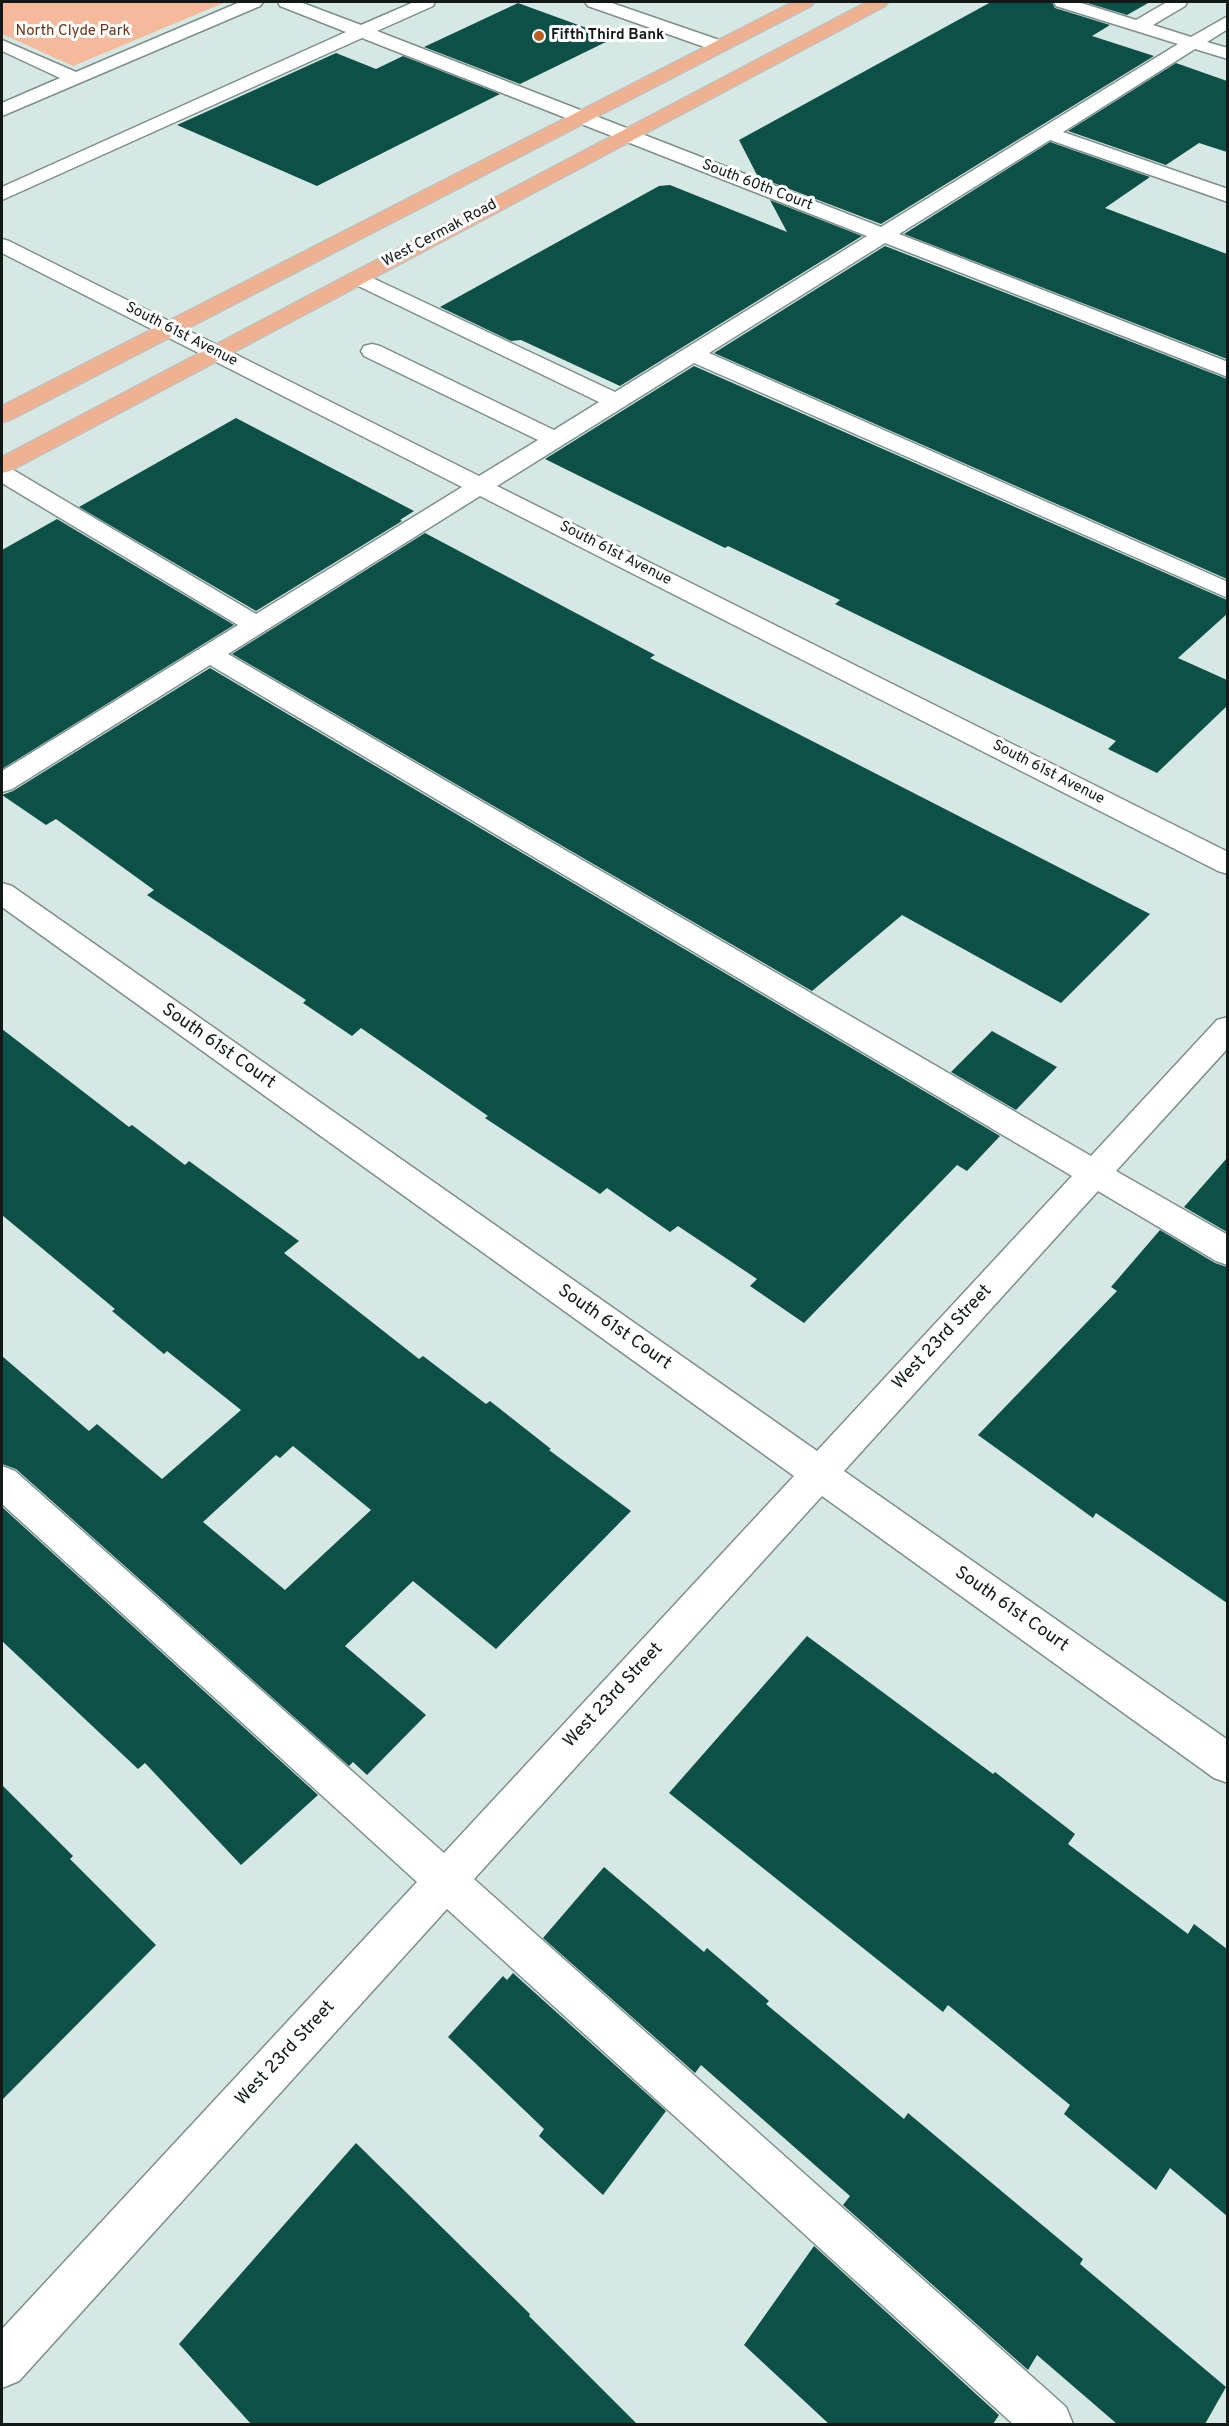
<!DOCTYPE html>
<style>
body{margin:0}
#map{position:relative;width:1229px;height:2426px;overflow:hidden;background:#d6e8e4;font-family:Overpass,sans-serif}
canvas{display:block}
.frame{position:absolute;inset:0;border:3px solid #121917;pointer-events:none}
</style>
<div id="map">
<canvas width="1229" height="2426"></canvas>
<div class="frame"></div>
</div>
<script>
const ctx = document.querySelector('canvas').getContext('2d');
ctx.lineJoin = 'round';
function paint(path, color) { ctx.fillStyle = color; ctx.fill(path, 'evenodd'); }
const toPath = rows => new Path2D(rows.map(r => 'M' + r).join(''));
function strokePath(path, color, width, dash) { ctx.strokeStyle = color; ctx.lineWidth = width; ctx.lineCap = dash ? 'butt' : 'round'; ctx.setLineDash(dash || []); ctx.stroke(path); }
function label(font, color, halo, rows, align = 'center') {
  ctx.font = font + ' Overpass,sans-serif'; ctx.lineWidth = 6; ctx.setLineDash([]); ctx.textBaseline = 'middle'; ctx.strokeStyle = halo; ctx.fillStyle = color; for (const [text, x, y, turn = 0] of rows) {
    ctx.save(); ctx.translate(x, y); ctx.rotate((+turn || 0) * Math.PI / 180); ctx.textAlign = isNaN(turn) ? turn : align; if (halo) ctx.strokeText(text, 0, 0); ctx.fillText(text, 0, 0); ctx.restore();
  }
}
paint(toPath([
 [2,2,226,2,73,66,2,34]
]), '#f5b99b');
paint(toPath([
 [991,2,1052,2,1055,8,1110,25,1092,36,1154,56,881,224,758,177,739,140],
 [1084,2,1150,2,1127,15],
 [518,3,614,38,520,84,424,47],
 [336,53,376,69,403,56,500,94,317,186,177,125],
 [1176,63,1227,81,1227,152,1199,143,1166,165,1068,131],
 [1050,142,1150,177,1105,208,1227,254,1227,359,904,234],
 [670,185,787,232,770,200,862,236,620,386,521,340,511,341,440,307,659,186],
 [885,246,1227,379,1227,579,714,353],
 [694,366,1227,600,1227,614,1178,658,1227,680,1227,706,1157,773,1108,749,1116,741,835,604,840,600,728,546,725,548,545,459],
 [236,418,414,511,400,520,402,521,256,611,79,507],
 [57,519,234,625,2,769,2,550],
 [425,533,655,655,650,658,1150,914,1061,1003,902,915,812,991,232,654],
 [210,668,1000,1136,967,1171,957,1165,804,1323,750,1286,757,1279,678,1226,670,1232,607,1188,600,1194,485,1118,488,1116,361,1028,352,1036,303,1003,306,1000,147,895,154,890,56,819,46,825,2,795,13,791],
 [2,1029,129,1127,132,1125,185,1165,189,1161,299,1241,284,1253,419,1359,423,1356,486,1404,490,1401,551,1449,549,1450,631,1511,496,1649,413,1581,345,1646,426,1715,367,1775,353,1762,349,1766,16,1469,2,1464,2,1356,89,1431,97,1424,162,1479,241,1410,167,1351,164,1354,112,1311,115,1309,2,1215],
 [293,1446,371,1510,285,1590,203,1522,276,1455,280,1458],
 [992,1031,1057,1067,1016,1110,951,1072],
 [1227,1158,1227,1232,1184,1207],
 [1160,1230,1215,1263,1227,1267,1227,1603,1096,1513,1093,1518,978,1435,1117,1291,1111,1287],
 [2,1507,318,1795,241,1865,145,1763,138,1769,2,1641],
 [807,1636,993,1774,995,1772,1075,1834,1068,1844,1188,1934,1194,1924,1227,1949,1227,2216,1170,2168,1156,2190,1064,2114,1070,2105,948,2005,943,2012,669,1793],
 [2,1785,73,1856,70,1859,156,1945,2,2100],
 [604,1867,704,1952,707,1948,769,2001,766,2004,904,2119,908,2113,1011,2199,1083,2259,1080,2264,1226,2387,1205,2424,1117,2424,1037,2355,1028,2370,843,2205,850,2196,701,2065,695,2073,543,1938],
 [513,1973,666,2111,603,2195,539,2136,544,2129,448,2037,503,1976,507,1980],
 [356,2143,530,2314,529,2316,637,2424,251,2424,179,2344],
 [814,2246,999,2415,993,2424,829,2424,744,2345]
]), '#0d5048');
const minor = toPath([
 [240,2,263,2,260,6,2,116,2,103,60,78,2,51,2,40,76,72,240,2],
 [278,2,300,2,361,25,414,2,435,2,433,6,377,31,881,227,1178,44,1056,6,1054,2,1078,2,1136,20,1167,2,1187,2,1185,6,1153,25,1191,37,1228,16,1228,29,1207,42,1228,48,1228,59,1195,49,1063,132,1228,189,1228,202,1050,140,899,234,1228,362,1228,377,885,243,709,353,1228,582,1228,598,694,363,497,486,1228,852,1228,874,1218,871,480,496,228,654,1091,1156,1217,1020,1228,1017,1228,1048,1116,1171,1228,1235,1228,1265,1216,1261,1098,1191,844,1471,1228,1740,1228,1783,1214,1778,822,1496,474,1879,1066,2407,1073,2424,1013,2424,447,1909,19,2381,2,2388,2,2329,417,1882,2,1504,2,1466,15,1471,444,1853,794,1476,2,907,2,883,12,886,817,1451,1072,1176,210,665,12,789,2,792,2,771,238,625,2,483,2,466,10,468,256,614,462,487,2,253,2,239,9,241,479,476,538,440,364,356,361,351,364,346,372,344,380,346,554,430,599,402,350,282,347,278,350,274,357,272,364,274,615,392,867,236,362,38,2,200,2,187,346,32,280,6,278,2],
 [585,2,609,2,725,42,728,46,725,50,713,50,588,6,585,2]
]);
const major = toPath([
 [793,2,814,2,811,6,10,420,2,422,2,406,793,2],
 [867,2,888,2,885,6,10,471,2,473,2,457,867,2]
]);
strokePath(minor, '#7e8e8b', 3);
strokePath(major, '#c1c3c3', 3);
paint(minor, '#fff');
paint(major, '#efb18f');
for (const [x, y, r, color] of [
 [539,36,6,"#bf5d21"]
]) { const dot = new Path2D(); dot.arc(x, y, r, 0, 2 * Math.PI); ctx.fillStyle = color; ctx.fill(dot); strokePath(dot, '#fff', 2); }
label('15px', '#6a3314', '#fff', [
 ["North Clyde Park",73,32]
]);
label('bold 15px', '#121917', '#fff', [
 ["Fifth Third Bank",551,36]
], 'left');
label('15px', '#121917', '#fff', [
 ["South 60th Court",757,186,21],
 ["West Cermak Road",440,234,-28],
 ["South 61st Avenue",181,335,27],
 ["South 61st Avenue",615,554,27],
 ["South 61st Avenue",1048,773,27]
]);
label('18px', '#121917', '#fff', [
 ["South 61st Court",218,1047,35],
 ["South 61st Court",614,1328,35],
 ["West 23rd Street",943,1338,-47],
 ["South 61st Court",1011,1610,35],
 ["West 23rd Street",614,1696,-47],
 ["West 23rd Street",286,2054,-47]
]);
</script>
